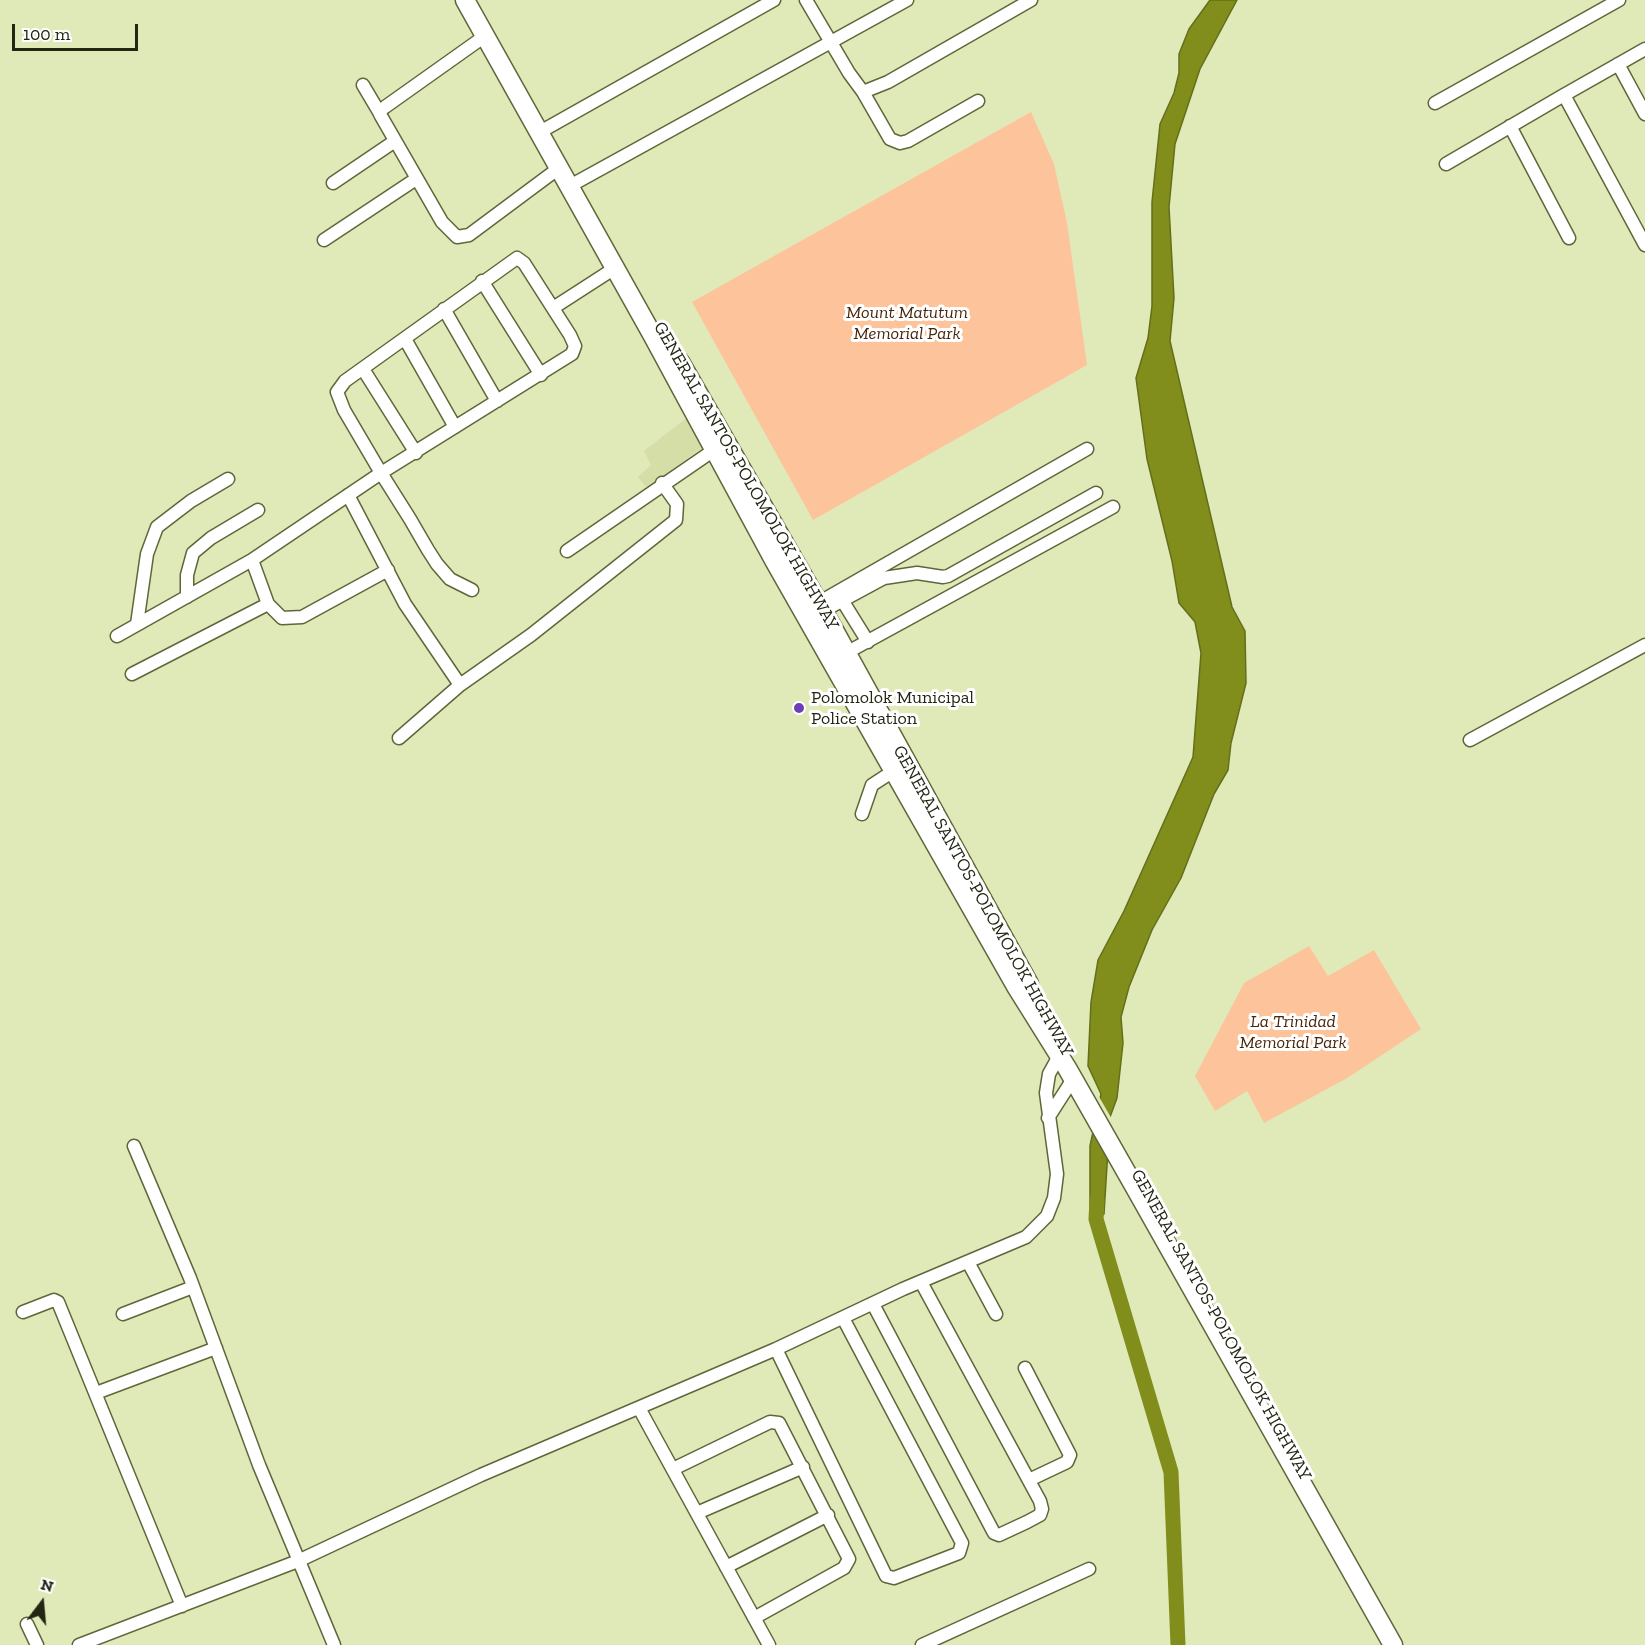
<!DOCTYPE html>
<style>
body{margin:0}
#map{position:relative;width:1645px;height:1645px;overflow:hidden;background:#e0e9b8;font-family:"Zilla Slab",serif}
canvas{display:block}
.north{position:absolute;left:12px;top:1573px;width:60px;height:60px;-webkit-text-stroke:4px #fff;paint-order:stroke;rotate:16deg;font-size:16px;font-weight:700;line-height:24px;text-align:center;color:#222613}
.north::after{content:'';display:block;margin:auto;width:21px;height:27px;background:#222613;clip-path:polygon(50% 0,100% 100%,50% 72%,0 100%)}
.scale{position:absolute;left:12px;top:24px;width:126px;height:27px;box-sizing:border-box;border:3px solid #222613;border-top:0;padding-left:8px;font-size:18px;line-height:21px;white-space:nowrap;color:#222613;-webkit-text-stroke:4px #fff;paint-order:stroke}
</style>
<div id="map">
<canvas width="1645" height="1645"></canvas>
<div class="north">N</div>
<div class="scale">100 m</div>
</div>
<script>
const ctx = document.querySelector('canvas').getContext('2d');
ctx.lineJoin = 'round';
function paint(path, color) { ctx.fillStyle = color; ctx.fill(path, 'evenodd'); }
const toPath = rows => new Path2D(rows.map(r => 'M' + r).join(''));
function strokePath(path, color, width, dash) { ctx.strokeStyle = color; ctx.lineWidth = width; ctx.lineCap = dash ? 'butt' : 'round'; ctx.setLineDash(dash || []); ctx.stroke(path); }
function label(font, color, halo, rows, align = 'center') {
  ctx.font = font + ' "Zilla Slab",serif'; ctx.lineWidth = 6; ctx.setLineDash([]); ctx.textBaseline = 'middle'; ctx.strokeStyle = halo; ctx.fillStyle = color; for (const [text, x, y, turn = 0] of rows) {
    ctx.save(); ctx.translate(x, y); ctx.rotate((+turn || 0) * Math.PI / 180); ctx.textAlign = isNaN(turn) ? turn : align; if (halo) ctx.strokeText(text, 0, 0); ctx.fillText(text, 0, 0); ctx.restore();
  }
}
paint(toPath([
 [688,417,704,446,647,488,638,477,651,465,644,451]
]), '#d4dea6');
paint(toPath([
 [1031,112,1054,164,1067,223,1087,365,813,520,692,302],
 [1309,946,1328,976,1374,950,1421,1029,1349,1077,1264,1123,1247,1091,1215,1111,1195,1076,1244,983]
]), '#fdc49c');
const water = toPath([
 [1210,0,1237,0,1200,69,1175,144,1169,207,1174,298,1170,341,1232,607,1245,631,1246,683,1231,743,1228,770,1214,794,1181,878,1152,930,1129,987,1121,1017,1123,1043,1117,1098,1110,1117,1104,1214,1096,1219,1090,1211,1090,1146,1101,1094,1088,1066,1091,1002,1098,960,1124,911,1193,757,1201,653,1195,622,1179,603,1172,561,1147,459,1136,378,1148,338,1152,306,1152,202,1160,124,1174,93,1179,73,1179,54,1189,29,1210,0]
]);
paint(water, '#818e1c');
strokePath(water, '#646f19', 1.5);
paint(toPath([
 [1098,1095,1113,1121,1110,1160,1094,1105]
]), '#e0e9b8');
strokePath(toPath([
 [1097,1200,1096,1219,1171,1472,1178,1645]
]), '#818e1c', 15);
const minor = toPath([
 [806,0,849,73,863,92,888,82,1031,0],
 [485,36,385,107,379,112,381,116,442,222,457,237,469,235,559,168],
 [1645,49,1564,95,1645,245],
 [1618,64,1645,114],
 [363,85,379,112],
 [863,92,890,139,900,143,908,141,978,101],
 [1435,103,1619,0],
 [1510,126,1569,238],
 [547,128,774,0],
 [1446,164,1564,95],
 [577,182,907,0],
 [333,183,395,141],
 [324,240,416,179],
 [482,281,541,375],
 [553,308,615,268],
 [444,309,497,401],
 [405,339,455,427],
 [363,369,416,453],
 [348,495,405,604,460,685],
 [567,551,714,450],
 [187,597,187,575,193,553,211,538,258,510],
 [842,600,868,642],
 [818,603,1087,449],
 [268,604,282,618,302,617,388,570],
 [823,611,884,578,917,573,943,577,948,576,1096,493],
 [137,624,147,554,157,527,191,501,228,479],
 [117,636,252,560,381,473,572,354,575,346,570,335,524,263,517,258,345,381,337,392,344,410,381,473,410,519,428,550,437,564,450,579,472,590],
 [846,653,1113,507],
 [132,674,268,604,252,560],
 [399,738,460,685,531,635,676,520,677,504,662,483],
 [1470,740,1645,645],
 [862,814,872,785,895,770],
 [1048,1118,1073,1079],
 [134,1146,190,1278,259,1465,334,1645],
 [968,1262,996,1314],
 [873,1304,994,1533,999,1535,1027,1522,1040,1515,1042,1509,1040,1501,921,1282],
 [23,1312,54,1300,58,1302,182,1606],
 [123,1314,193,1287],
 [776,1349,886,1576,894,1578,959,1553,962,1543,843,1318],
 [1025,1368,1070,1455,1067,1462,1029,1480],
 [96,1393,216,1348],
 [639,1408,769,1645],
 [673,1469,770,1422,779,1423,849,1559,844,1568,754,1618],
 [697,1513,803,1467],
 [726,1567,828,1515],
 [27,1624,37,1645],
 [79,1645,298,1561,481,1475,776,1349,903,1289,1026,1237,1047,1216,1054,1198,1057,1174,1046,1093,1049,1074,1059,1056],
 [922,1645,1089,1569]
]);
const highway = toPath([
 [465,0,653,336,775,562,1017,988,1067,1068,1133,1184,1393,1645],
 [680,362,834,630,1029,984]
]);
strokePath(minor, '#5f663a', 15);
strokePath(highway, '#5f663a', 21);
strokePath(minor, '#fff', 12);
strokePath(highway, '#fff', 18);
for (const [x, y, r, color] of [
 [799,708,6,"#6c3fb7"]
]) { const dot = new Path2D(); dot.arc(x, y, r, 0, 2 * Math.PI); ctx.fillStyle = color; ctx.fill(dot); strokePath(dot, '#fff', 2); }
label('italic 18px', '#49270b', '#fff', [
 ["Mount Matutum",907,313],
 ["Memorial Park",907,334],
 ["La Trinidad",1293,1022],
 ["Memorial Park",1293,1043]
]);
label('18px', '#222613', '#fff', [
 ["GENERAL SANTOS-POLOMOLOK HIGHWAY",746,476,60],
 ["GENERAL SANTOS-POLOMOLOK HIGHWAY",983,901,61],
 ["GENERAL SANTOS-POLOMOLOK HIGHWAY",1221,1325,61]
]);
label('18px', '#222613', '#fff', [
 ["Polomolok Municipal",811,698],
 ["Police Station",811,719]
], 'left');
</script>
